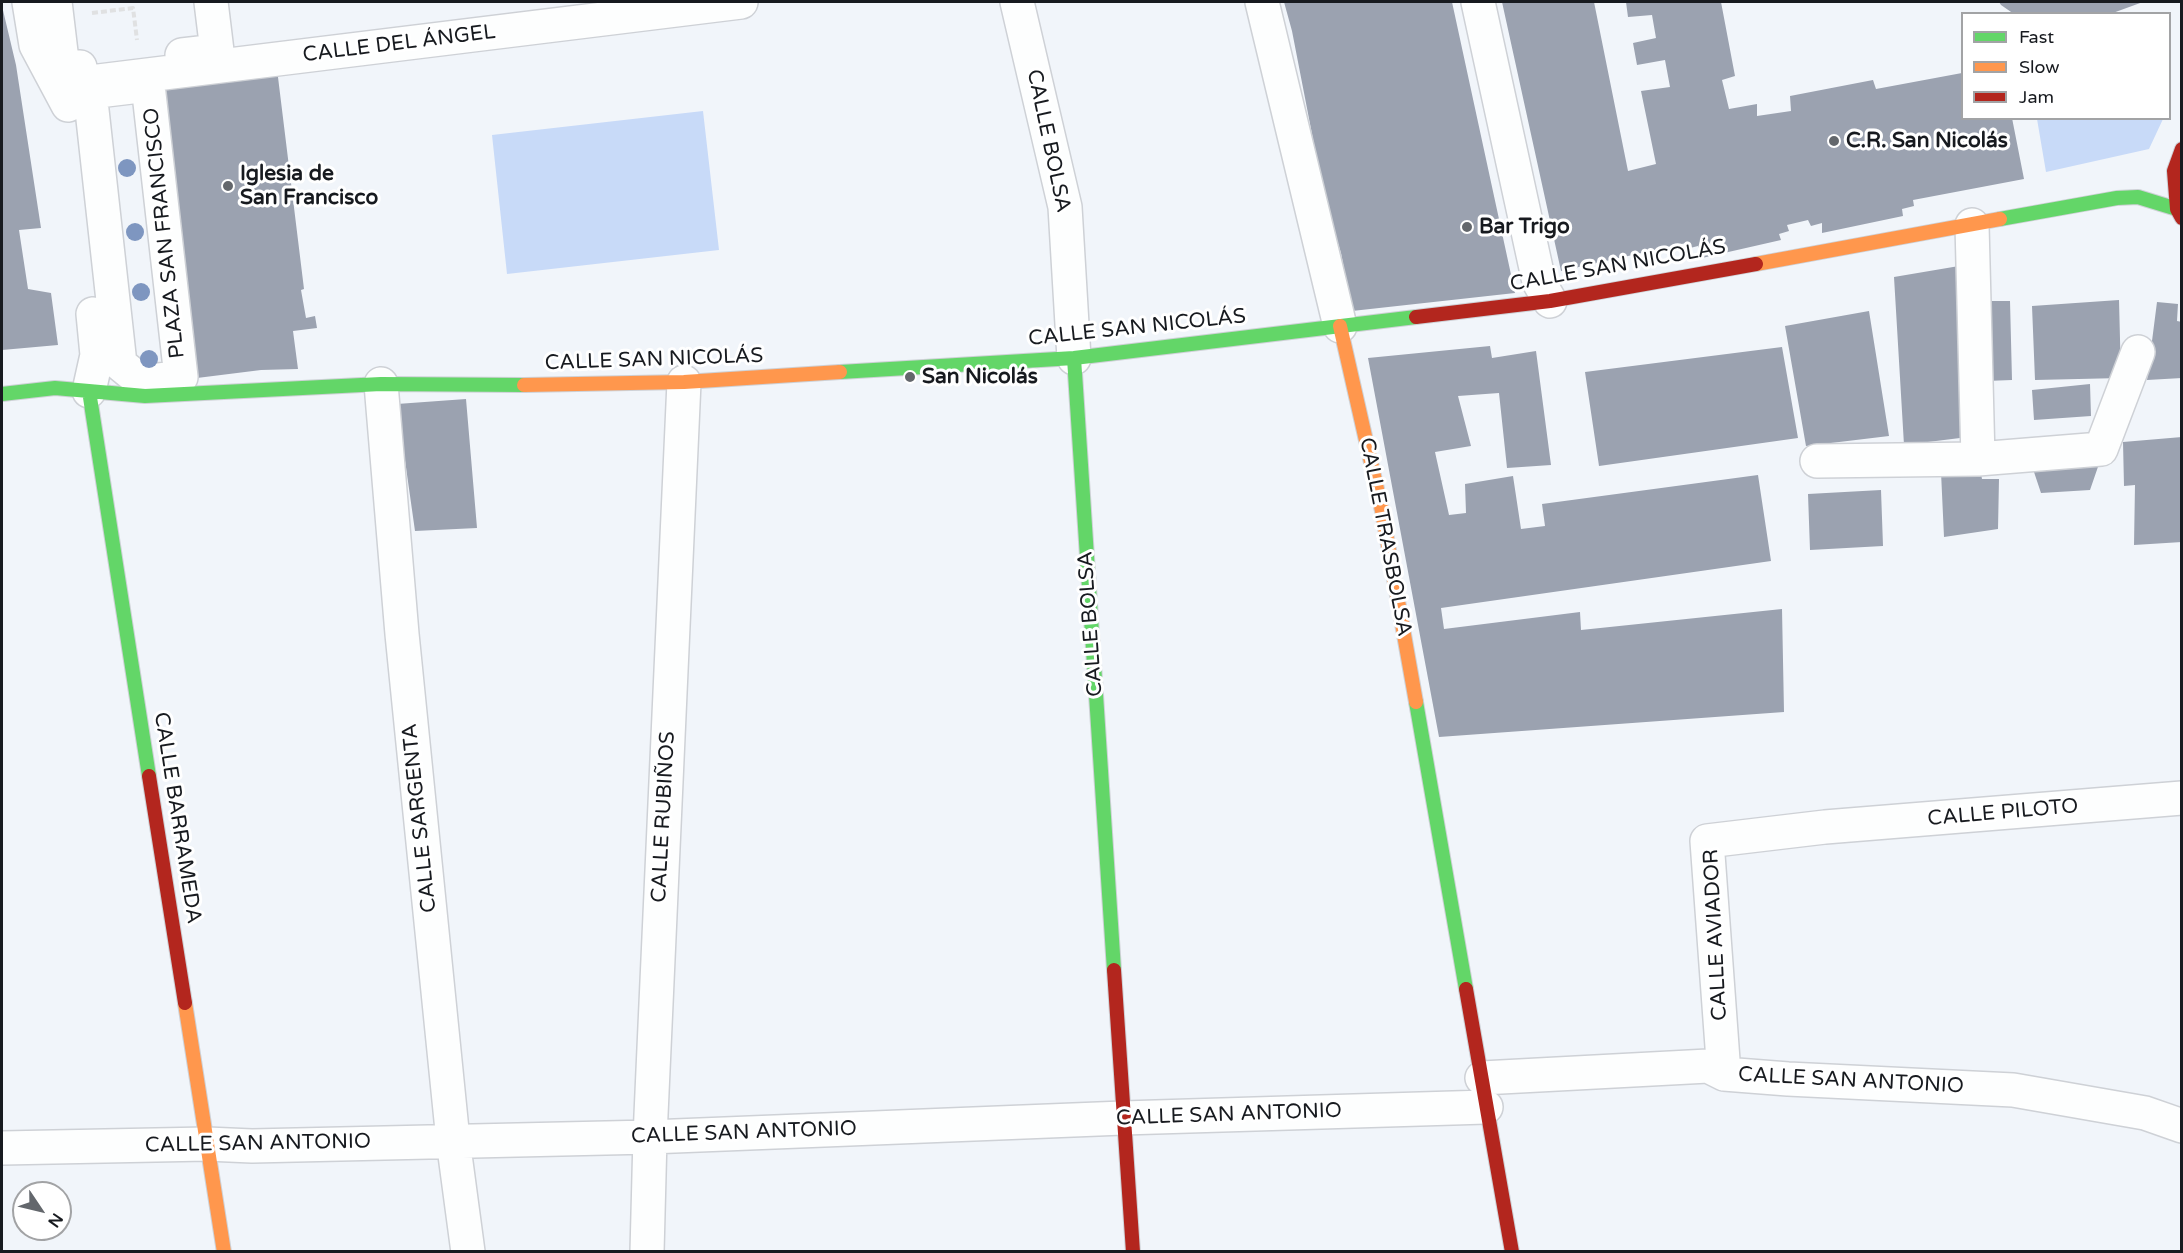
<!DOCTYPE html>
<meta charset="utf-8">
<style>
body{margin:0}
#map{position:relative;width:2183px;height:1253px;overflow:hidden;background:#f1f5fa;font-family:"Varela Round",sans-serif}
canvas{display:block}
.frame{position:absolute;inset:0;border:3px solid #171a1f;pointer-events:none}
.legend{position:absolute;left:1961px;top:12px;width:210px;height:108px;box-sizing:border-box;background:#fff;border:2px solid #a2a3a5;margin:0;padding:8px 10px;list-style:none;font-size:18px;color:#171a1f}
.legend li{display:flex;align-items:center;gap:12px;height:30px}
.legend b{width:30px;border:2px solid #a2a3a5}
.north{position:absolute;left:12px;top:1181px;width:60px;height:60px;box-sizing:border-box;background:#fff;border:2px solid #a2a3a5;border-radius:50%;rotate:125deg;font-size:16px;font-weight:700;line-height:24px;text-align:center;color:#171a1f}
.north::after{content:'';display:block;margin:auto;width:21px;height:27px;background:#63676c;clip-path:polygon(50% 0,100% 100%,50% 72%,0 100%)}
</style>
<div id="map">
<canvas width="2183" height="1253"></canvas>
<div class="frame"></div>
<ul class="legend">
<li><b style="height:8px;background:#63d668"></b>Fast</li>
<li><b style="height:8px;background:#ff974d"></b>Slow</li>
<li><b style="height:8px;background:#b3261e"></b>Jam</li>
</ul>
<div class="north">N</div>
</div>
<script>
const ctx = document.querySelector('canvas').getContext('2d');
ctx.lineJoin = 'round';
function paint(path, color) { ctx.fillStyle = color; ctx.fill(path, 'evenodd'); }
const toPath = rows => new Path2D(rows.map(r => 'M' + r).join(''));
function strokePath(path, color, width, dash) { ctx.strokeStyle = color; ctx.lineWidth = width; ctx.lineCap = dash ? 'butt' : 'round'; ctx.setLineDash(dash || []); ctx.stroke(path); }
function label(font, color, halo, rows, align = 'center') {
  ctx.font = font + ' "Varela Round",sans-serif'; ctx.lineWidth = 6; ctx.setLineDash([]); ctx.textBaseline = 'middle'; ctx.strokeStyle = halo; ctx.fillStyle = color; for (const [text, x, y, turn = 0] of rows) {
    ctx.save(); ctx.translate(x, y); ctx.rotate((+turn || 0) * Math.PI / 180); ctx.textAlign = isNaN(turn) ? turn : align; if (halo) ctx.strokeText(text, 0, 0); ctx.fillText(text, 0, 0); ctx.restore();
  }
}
paint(toPath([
 [703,111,719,250,507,274,492,135],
 [2037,119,2037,118,2163,119,2149,149,2046,172]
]), '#c8daf8');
paint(toPath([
 [1284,2,1452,2,1515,293,1352,311,1341,253,1325,201,1292,31],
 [1502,2,1594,2,1628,171,1656,164,1641,91,1670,87,1665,60,1637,65,1633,43,1656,38,1652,15,1628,17,1626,2,1721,2,1735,76,1722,80,1729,109,1757,104,1757,116,1791,111,1790,96,1873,80,1876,89,1962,73,1962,118,2012,118,2024,179,1913,200,1914,206,1902,209,1903,216,1822,233,1822,223,1811,226,1808,220,1787,225,1789,231,1779,234,1781,240,1702,258,1698,246,1686,249,1686,243,1561,271],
 [1999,2,2143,2,2110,14,2014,14,2001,5],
 [2,6,16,65,41,228,19,230,28,289,51,293,58,345,2,350],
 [277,69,304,289,301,290,306,318,315,316,317,328,293,331,298,369,261,370,189,379,150,83],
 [1959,266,1968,437,1904,445,1894,277],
 [2119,300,2121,378,2035,380,2032,306],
 [1985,301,2010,301,2012,380,1986,381],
 [2157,302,2178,304,2177,321,2182,322,2182,378,2147,380],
 [1869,311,1889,436,1806,446,1785,326],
 [1490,346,1492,358,1536,351,1551,465,1507,468,1499,393,1458,396,1471,446,1435,452,1449,515,1466,513,1465,484,1513,476,1521,529,1545,526,1542,504,1758,475,1771,561,1441,608,1444,629,1580,612,1581,630,1782,609,1784,712,1439,737,1368,358],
 [1782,347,1798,438,1599,466,1585,372],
 [2090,384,2091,416,2034,420,2032,390],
 [466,399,477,528,415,531,397,404],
 [2182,437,2182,542,2134,545,2135,485,2124,486,2123,442],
 [2100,461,2090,490,2041,493,2031,463],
 [1980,469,1982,479,1999,479,1998,529,1944,537,1941,472],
 [1881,490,1883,546,1810,550,1808,494]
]), '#9ba2b0');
const street = toPath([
 [29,2,36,45,68,105],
 [55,2,63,69,80,67],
 [1017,2,1065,207,1074,358],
 [1262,2,1340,326],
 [1478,2,1539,282,1550,301],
 [182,55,217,51,211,2],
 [148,85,181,377,142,382,120,364,90,92,148,85],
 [58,86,741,2],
 [1972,225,1978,459,2101,449,2138,352],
 [381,384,402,634,453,1140,468,1252],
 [89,391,97,355,93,314],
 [1817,461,1978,459],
 [1724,1074,1707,841,1825,827,2182,798],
 [1482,1078,1708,1066,1724,1074,1788,1079,2013,1090,2145,1113,2182,1126],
 [2,1148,207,1144,252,1146,650,1137,1123,1118,1486,1107],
 [647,1252,650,1137,684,382]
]);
const fast = toPath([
 [2000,219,2117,198,2138,197,2177,209],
 [1074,358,1114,970],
 [840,372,1074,358,1416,317],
 [89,391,149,776],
 [2,394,55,388,145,396,381,384,524,385],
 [1416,702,1466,989]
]);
const slow = toPath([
 [1756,264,2000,219],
 [1340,326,1382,511,1416,702],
 [524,385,684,382,840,372],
 [185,1003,224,1252]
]);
const jam = toPath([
 [2182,149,2174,171,2177,209,2182,218],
 [1416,317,1550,301,1756,264],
 [149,776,185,1003],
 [1114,970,1133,1252],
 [1466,989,1512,1252]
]);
strokePath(street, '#ced1d6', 36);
strokePath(fast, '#ced1d6', 16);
strokePath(slow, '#ced1d6', 16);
strokePath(jam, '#ced1d6', 16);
strokePath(toPath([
 [92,13,133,8,137,40]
]), '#e0e1e2', 4, [6, 3]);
strokePath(street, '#fdfefe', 33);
strokePath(fast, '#63d668', 14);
strokePath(slow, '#ff974d', 14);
strokePath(jam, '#b3261e', 14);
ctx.fillStyle = '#7e96c0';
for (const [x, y] of [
 [127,168],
 [135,232],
 [141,292],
 [149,359]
]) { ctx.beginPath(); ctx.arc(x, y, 9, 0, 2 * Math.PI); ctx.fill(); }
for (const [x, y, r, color] of [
 [1834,141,6,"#63676c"],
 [228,186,6,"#63676c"],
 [1467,227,6,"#63676c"],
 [910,377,6,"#63676c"]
]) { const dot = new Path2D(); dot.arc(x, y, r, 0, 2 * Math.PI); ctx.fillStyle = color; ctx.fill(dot); strokePath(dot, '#fff', 2); }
label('21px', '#171a1f', '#fff', [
 ["CALLE DEL ÁNGEL",399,44,-7],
 ["CALLE BOLSA",1048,141,78],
 ["PLAZA SAN FRANCISCO",165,233,-96],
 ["CALLE SAN NICOLÁS",1618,266,-10],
 ["CALLE SAN NICOLÁS",1137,328,-6],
 ["CALLE SAN NICOLÁS",654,360,-2],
 ["CALLE TRASBOLSA",1385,537,79],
 ["CALLE BOLSA",1091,624,-94],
 ["CALLE PILOTO",2003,813,-5],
 ["CALLE RUBIÑOS",664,817,-87],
 ["CALLE BARRAMEDA",177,818,81],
 ["CALLE SARGENTA",420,818,-96],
 ["CALLE AVIADOR",1716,935,-93],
 ["CALLE SAN ANTONIO",1851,1081,3],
 ["CALLE SAN ANTONIO",1229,1115,-2],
 ["CALLE SAN ANTONIO",744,1133,-2],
 ["CALLE SAN ANTONIO",258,1144,-1]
]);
label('bold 21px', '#171a1f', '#fff', [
 ["C.R. San Nicolás",1846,141],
 ["Iglesia de",240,174],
 ["San Francisco",240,198],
 ["Bar Trigo",1479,227],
 ["San Nicolás",922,377]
], 'left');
</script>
